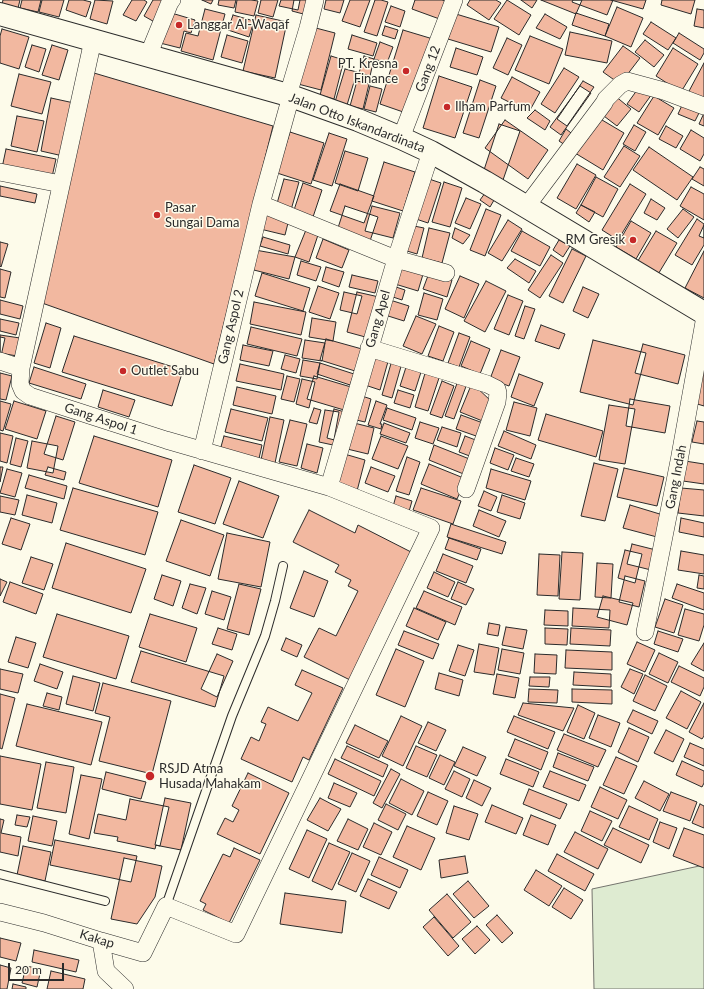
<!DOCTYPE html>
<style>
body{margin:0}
#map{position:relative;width:704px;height:989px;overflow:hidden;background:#fdfbea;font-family:Lato,sans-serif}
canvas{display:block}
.scale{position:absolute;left:8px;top:963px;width:56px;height:18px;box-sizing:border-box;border:2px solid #2b2b2b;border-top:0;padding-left:5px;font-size:12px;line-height:14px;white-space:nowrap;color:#2b2b2b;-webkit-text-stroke:3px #fdfbea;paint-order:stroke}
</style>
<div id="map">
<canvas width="704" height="989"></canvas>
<div class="scale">20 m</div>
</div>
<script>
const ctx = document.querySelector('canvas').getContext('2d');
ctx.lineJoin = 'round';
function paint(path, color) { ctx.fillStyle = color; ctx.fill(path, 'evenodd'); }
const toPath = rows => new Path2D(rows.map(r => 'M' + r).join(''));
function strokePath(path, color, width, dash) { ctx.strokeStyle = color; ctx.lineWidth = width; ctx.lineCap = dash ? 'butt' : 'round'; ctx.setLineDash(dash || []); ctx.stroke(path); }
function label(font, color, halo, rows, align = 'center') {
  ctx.font = font + ' Lato,sans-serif'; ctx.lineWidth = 3; ctx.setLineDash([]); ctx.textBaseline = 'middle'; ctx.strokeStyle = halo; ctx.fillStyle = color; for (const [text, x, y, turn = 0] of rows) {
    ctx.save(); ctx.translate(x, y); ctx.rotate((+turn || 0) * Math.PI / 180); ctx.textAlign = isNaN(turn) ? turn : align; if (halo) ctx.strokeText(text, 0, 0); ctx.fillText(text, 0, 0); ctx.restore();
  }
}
const green = toPath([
 [704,865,704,989,594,989,592,889,704,865]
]);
paint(green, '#deebd1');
strokePath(green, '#74746e', 1);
const building = toPath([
 [3,0,20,0,18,8,2,4,3,0],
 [22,0,41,0,38,12,20,8,22,0],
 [42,0,64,0,59,17,39,12,42,0],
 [69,0,83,0,91,2,86,17,66,10,69,0],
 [95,0,113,1,107,24,90,19,95,0],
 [132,0,144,0,147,2,136,21,123,15,132,0],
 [153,0,171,0,158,24,144,16,153,0],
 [202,0,213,0,211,4,202,0],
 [219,0,236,0,234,8,218,5,219,0],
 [237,0,251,0,258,1,254,16,235,12,237,0],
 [261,0,278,0,273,17,258,13,261,0],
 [281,0,300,0,298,10,279,6,281,0],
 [294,0,311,0,307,15,292,11,294,0],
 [326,0,344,0,340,13,324,9,326,0],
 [350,0,370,0,360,27,342,21,350,0],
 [375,0,381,0,388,2,377,36,364,32,375,0],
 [415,0,442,0,452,4,445,21,412,9,415,0],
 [470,0,496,0,501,3,489,20,467,5,470,0],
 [507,0,531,15,519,35,494,19,507,0],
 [521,0,537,0,532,8,521,0],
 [541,0,582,0,576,14,541,0],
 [573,0,613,0,607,15,572,2,573,0],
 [611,0,646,0,643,9,611,0],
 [662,0,695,0,691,14,661,5,662,0],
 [391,6,405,11,400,27,385,22,391,6],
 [617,7,643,18,631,47,605,36,617,7],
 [205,9,225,14,213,60,181,51,186,33,198,36,205,9],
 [697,9,704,10,704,28,694,26,697,9],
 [168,12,195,20,191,33,184,31,180,48,160,43,168,12],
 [576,13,609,24,605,36,572,25,576,13],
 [456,14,499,27,491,52,448,39,456,14],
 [545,14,567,27,560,39,536,28,545,14],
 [233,15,254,21,249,37,228,30,233,15],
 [256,15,287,22,275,78,243,71,256,15],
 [651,22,676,38,668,50,643,34,651,22],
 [385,26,398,30,395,39,382,35,385,26],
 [312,27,335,33,321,90,298,84,312,27],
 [2,29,29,37,19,69,0,63,0,36,2,29],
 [403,30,433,39,409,114,380,104,403,30],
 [570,32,612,41,607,63,565,55,570,32],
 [679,33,704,49,704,53,700,60,673,43,679,33],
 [227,35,248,41,242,63,221,57,227,35],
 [352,35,377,43,373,56,348,49,352,35],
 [530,36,563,49,549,84,515,70,530,36],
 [507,38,522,45,508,75,493,68,507,38],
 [645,40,664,55,654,67,635,52,645,40],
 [380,42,393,47,387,63,374,59,380,42],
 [32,45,46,49,39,72,25,67,32,45],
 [52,45,68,50,59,80,42,75,52,45],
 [623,46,640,58,620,84,603,72,623,46],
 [456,48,483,57,477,75,450,67,456,48],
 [673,48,698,64,681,92,656,76,673,48],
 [331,56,344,60,334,99,320,95,331,56],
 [364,56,374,59,370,76,359,73,364,56],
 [704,63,704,101,688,93,704,63],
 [564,68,579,77,555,113,541,104,564,68],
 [345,69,357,72,347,105,335,102,345,69],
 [94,73,273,126,214,364,42,303,94,73],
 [19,74,51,82,42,114,11,106,19,74],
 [439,76,472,87,455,138,423,128,439,76],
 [512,77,540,92,529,112,501,98,512,77],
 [480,80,496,86,479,138,463,133,480,80],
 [357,81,369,84,363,109,350,106,357,81],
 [583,81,594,87,567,126,557,119,583,81],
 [370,86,382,89,376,112,364,109,370,86],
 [580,86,591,93,561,135,550,127,580,86],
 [640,86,652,94,639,112,627,104,640,86],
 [614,95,631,109,617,126,600,113,614,95],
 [654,96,674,108,658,135,637,123,654,96],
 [51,98,74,103,63,156,41,151,51,98],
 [684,101,701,109,695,121,678,114,684,101],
 [535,110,550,121,545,130,527,118,535,110],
 [704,113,704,126,699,124,704,113],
 [17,116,44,121,37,152,11,146,17,116],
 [597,117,624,133,603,170,575,153,597,117],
 [505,120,548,150,528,179,485,148,505,120],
 [499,124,520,131,503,180,483,173,499,124],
 [634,125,646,132,635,151,623,144,634,125],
 [666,126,683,136,676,148,659,139,666,126],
 [566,129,575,136,568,147,559,141,566,129],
 [691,130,704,138,704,154,700,161,680,149,691,130],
 [290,132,324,143,311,184,277,173,290,132],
 [329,133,347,139,332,186,313,180,329,133],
 [624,146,640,156,620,187,604,177,624,146],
 [649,147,693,177,677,200,633,170,649,147],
 [6,149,56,159,52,177,2,168,6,149],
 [345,151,368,158,358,191,335,183,345,151],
 [384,162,415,172,403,211,372,201,384,162],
 [577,164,596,175,576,209,557,198,577,164],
 [700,167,704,169,704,186,692,179,700,167],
 [596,177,618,189,603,217,581,205,596,177],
 [426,178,441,183,428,223,413,218,426,178],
 [284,179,299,182,291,210,276,207,284,179],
 [444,182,462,188,450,227,432,222,444,182],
 [303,183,322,190,313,217,294,210,303,183],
 [340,184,374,196,364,223,330,211,340,184],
 [630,184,646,194,618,240,602,230,630,184],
 [0,186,37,194,35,203,0,196,0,186],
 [691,187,704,194,704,220,680,206,691,187],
 [488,189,497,195,490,207,480,200,488,189],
 [466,198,481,204,470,229,455,223,466,198],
 [651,199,665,208,657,220,644,213,651,199],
 [581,205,595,212,589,222,576,213,581,205],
 [345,206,378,217,370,241,337,231,345,206],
 [372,206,400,213,393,238,365,231,372,206],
 [486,209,501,215,485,256,470,250,486,209],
 [683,209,694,217,678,238,667,229,683,209],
 [260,212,289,219,285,235,256,228,260,212],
 [697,219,704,224,704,245,692,265,675,255,697,219],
 [508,220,522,229,502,261,488,253,508,220],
 [631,221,651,233,636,259,616,247,631,221],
 [308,225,320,229,309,262,295,257,308,225],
 [704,225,704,238,699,236,704,225],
 [414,226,424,228,417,254,407,251,414,226],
 [429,228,450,233,442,263,422,258,429,228],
 [455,228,470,235,463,244,452,238,455,228],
 [522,231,550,247,540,266,511,251,522,231],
 [656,231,677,243,657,276,636,264,656,231],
 [263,237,290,245,288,254,260,246,263,237],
 [323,239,349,250,342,268,316,258,323,239],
 [559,240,570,246,563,257,553,250,559,240],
 [0,242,8,244,1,267,0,266,0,242],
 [572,249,586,256,563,303,549,296,572,249],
 [255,250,295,257,289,279,250,269,255,250],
 [704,251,704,298,685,288,704,251],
 [551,255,563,263,540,298,528,290,551,255],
 [515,259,536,271,529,283,507,268,515,259],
 [301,261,321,267,316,281,297,275,301,261],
 [401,263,424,271,418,291,395,284,401,263],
 [326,267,344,272,339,287,322,281,326,267],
 [0,269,11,272,5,298,0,297,0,269],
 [262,273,310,288,303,311,255,296,262,273],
 [429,273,452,280,447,297,423,289,429,273],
 [352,275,378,281,375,293,349,287,352,275],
 [460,276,479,284,464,318,445,309,460,276],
 [486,281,506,291,485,332,464,321,486,281],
 [318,286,339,293,330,319,309,312,318,286],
 [393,286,405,290,402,300,390,296,393,286],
 [583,287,599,294,588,318,573,311,583,287],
 [344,292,362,296,357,314,340,310,344,292],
 [357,292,379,297,369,338,347,332,357,292],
 [424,293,443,299,437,320,418,315,424,293],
 [508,295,523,301,509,335,494,329,508,295],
 [0,300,23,306,20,319,0,314,0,300],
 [390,300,409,306,404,321,385,315,390,300],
 [254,302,306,312,301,335,250,324,254,302],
 [525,306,535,309,524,339,515,336,525,306],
 [416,316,436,324,422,354,403,346,416,316],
 [312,318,336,322,333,341,309,337,312,318],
 [0,319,19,323,16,335,0,331,0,319],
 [46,323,61,328,50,368,34,363,46,323],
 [541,325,565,334,559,349,535,341,541,325],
 [439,326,454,332,443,361,428,356,439,326],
 [251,327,302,339,297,356,247,344,251,327],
 [459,333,470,337,459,367,448,363,459,333],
 [0,335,20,338,17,356,0,353,0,335],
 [74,336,183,370,172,406,62,372,74,336],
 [0,337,5,338,1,356,0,356,0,337],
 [326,339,362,349,355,371,320,360,326,339],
 [305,340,325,343,322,361,302,358,305,340],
 [593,340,646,353,633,405,580,392,593,340],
 [471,341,490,349,480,374,461,366,471,341],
 [643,344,685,355,678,384,635,373,643,344],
 [243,345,273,351,269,366,240,360,243,345],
 [501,350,520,357,509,386,490,379,501,350],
 [372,353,389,358,380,390,362,384,372,353],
 [285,355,300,359,296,373,281,369,285,355],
 [704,358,704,406,694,403,704,358],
 [303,360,320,363,317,379,300,376,303,360],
 [392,360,402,363,392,398,382,395,392,360],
 [320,363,354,374,350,385,317,374,320,363],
 [240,364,284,374,281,390,236,381,240,364],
 [407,364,422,369,415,391,400,386,407,364],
 [34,367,86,384,81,399,29,383,34,367],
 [426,370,440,375,428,411,415,407,426,370],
 [0,373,12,376,6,400,0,399,0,373],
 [519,374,543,383,534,406,511,397,519,374],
 [287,376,300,379,294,402,281,399,287,376],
 [314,376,351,387,344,410,307,399,314,376],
 [459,378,468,381,454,419,445,416,459,378],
 [302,379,315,382,309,408,296,404,302,379],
 [442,381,454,386,442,418,430,414,442,381],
 [472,383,492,402,485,422,460,412,472,383],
 [237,387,276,396,272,414,233,405,237,387],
 [103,390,135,400,129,417,98,407,103,390],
 [398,390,414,395,410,408,394,403,398,390],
 [359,395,371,399,365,422,352,419,359,395],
 [630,399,670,406,665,433,626,426,630,399],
 [0,401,11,404,3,431,0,430,0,401],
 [14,401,46,411,37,439,5,429,14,401],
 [376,401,387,405,380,424,382,424,381,429,368,425,376,401],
 [514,402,537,408,530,436,506,430,514,402],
 [609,405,635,409,625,464,599,460,609,405],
 [314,408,321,410,317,424,309,422,314,408],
 [387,408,416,418,412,430,383,420,387,408],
 [231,409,268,418,262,441,225,432,231,409],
 [334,409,345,412,338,441,327,438,334,409],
 [325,410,339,412,333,445,319,442,325,410],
 [546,414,603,431,596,457,538,440,546,414],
 [461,415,483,423,479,437,456,429,461,415],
 [56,416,75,422,63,460,44,454,56,416],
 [270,417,284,420,275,463,261,460,270,417],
 [290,420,307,424,297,466,279,462,290,420],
 [697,421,704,422,704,444,692,442,697,421],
 [350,422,374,428,368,454,343,448,350,422],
 [420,422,439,428,433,444,415,438,420,422],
 [384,423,410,433,406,443,380,434,384,423],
 [442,427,461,433,457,447,437,440,442,427],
 [504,431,536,445,531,459,498,446,504,431],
 [0,433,13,436,7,463,0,461,0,433],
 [94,436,172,460,158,507,79,483,94,436],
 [224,436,262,445,258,463,219,454,224,436],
 [381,436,408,446,398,469,372,459,381,436],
 [465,436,481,442,475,458,459,452,465,436],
 [16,438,28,441,21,467,10,464,16,438],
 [32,441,58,446,53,473,27,468,32,441],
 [307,444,323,448,317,473,301,468,307,444],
 [434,445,472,460,466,475,429,460,434,445],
 [495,448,514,455,508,470,490,463,495,448],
 [341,453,365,460,357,491,333,485,341,453],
 [407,457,420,462,409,495,396,491,407,457],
 [516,458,534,464,529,477,511,471,516,458],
 [685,461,704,464,704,484,683,481,685,461],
 [594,463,618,469,605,521,581,516,594,463],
 [429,464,466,479,457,499,421,484,429,464],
 [194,465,231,478,215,524,178,512,194,465],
 [0,467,3,467,0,482,0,467],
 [48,467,66,472,64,480,45,475,48,467],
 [371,467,395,476,388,492,365,483,371,467],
 [624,468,664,477,657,506,617,497,624,468],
 [7,469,22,473,15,497,0,493,7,469],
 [491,469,531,481,525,500,486,488,491,469],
 [29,475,67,486,64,499,25,488,29,475],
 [239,481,279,496,263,538,223,524,239,481],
 [73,488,158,512,145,555,60,530,73,488],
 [421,488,461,501,453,524,413,510,421,488],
 [681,488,704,490,704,516,678,513,681,488],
 [484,491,497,497,491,511,478,506,484,491],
 [27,495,57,503,52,523,22,515,27,495],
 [502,495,525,503,520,519,497,512,502,495],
 [0,496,19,500,15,515,0,512,0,496],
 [396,496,412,501,408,515,392,510,396,496],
 [630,505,663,515,657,537,623,528,630,505],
 [309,510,355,533,358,525,413,553,350,680,304,657,319,628,336,636,358,591,348,586,351,580,335,572,339,565,293,542,309,510],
 [479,510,506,521,499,537,473,526,479,510],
 [11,518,30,524,21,550,2,544,11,518],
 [681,518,704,523,704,537,679,532,681,518],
 [181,520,224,535,210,576,166,561,181,520],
 [451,524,506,542,502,554,447,537,451,524],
 [227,533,270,542,261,587,218,579,227,533],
 [449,538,481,549,477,560,445,549,449,538],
 [66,543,146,569,131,613,52,588,66,543],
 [632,544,656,550,651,570,627,564,632,544],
 [625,550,642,554,635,583,618,578,625,550],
 [681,551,704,555,704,574,678,570,681,551],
 [562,552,583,553,580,600,559,599,562,552],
 [443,554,473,566,466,583,436,571,443,554],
 [539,554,560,555,558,596,537,595,539,554],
 [31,557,53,564,44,590,22,583,31,557],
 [597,563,613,564,611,598,595,597,597,563],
 [304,571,328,581,314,617,290,608,304,571],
 [434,572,455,582,448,597,427,588,434,572],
 [162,575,181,581,173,606,154,599,162,575],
 [699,575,704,576,704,589,697,588,699,575],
 [625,576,645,581,639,607,619,602,625,576],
 [0,579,7,582,0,596,0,579],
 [10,582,43,594,36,614,3,602,10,582],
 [458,582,474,589,466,605,451,599,458,582],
 [190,584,206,588,197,614,182,608,190,584],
 [239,584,261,589,249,635,227,629,239,584],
 [677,584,704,593,704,610,672,598,677,584],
 [212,591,231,597,224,620,205,614,212,591],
 [424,591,462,607,455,625,416,608,424,591],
 [603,596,633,603,627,625,597,617,603,596],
 [665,599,683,605,674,633,655,627,665,599],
 [414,608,446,622,438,640,406,626,414,608],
 [573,608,610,610,609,628,572,626,573,608],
 [685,609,704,614,704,625,699,641,678,635,685,609],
 [545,610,568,611,568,626,544,625,545,610],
 [57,614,129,636,116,679,43,657,57,614],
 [150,614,197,628,186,662,139,647,150,614],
 [489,623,500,625,498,636,487,634,489,623],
 [506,627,527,630,523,649,502,645,506,627],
 [218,628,237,634,232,650,212,644,218,628],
 [545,628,568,629,567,645,545,644,545,628],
 [571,628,611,630,610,646,570,644,571,628],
 [404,631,439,644,433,659,398,645,404,631],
 [658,631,683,639,678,652,654,644,658,631],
 [16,637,36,643,28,668,8,662,16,637],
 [286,638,302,645,297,657,281,650,286,638],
 [637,642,655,650,645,672,627,664,637,642],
 [704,643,704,671,691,664,704,643],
 [479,644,499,648,494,675,474,672,479,644],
 [458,645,474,650,465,676,449,671,458,645],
 [396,649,424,661,405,707,376,695,396,649],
 [502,649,524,653,520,674,498,670,502,649],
 [566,650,612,652,612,670,565,668,566,650],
 [141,651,224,676,215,707,131,682,141,651],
 [659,653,678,662,668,683,649,674,659,653],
 [217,654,233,661,217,697,201,689,217,654],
 [535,654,557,655,556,674,534,673,535,654],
 [40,664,63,672,57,689,34,681,40,664],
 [679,666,704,678,704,687,700,696,671,682,679,666],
 [0,669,23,674,18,693,0,689,0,669],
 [630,669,643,674,634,694,621,687,630,669],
 [302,670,343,688,309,760,303,757,292,782,241,759,251,737,259,741,266,724,261,722,268,707,298,721,312,693,295,685,302,670],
 [574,672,611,674,611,687,573,685,574,672],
 [439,673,463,680,459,696,435,689,439,673],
 [497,674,519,678,515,698,493,694,497,674],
 [645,675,667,686,655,711,633,701,645,675],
 [73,676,100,683,93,711,66,704,73,676],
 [530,677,550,677,549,687,529,686,530,677],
 [103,683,171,701,152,774,99,761,110,717,95,713,103,683],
 [529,689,558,690,557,703,528,702,529,689],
 [572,689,612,690,612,704,572,702,572,689],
 [681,691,701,702,687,729,666,718,681,691],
 [47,693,62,697,59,710,43,706,47,693],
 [0,694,15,698,2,749,0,748,0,694],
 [523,703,574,708,563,731,518,715,523,703],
 [704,703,704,736,702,739,689,732,704,703],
 [27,704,102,722,91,765,16,746,27,704],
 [578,705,595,713,584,739,567,732,578,705],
 [633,710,658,721,652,734,627,722,633,710],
 [598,715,620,723,611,747,589,738,598,715],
 [401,716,422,726,403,766,382,756,401,716],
 [514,716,555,732,548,749,507,732,514,716],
 [428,722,446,730,436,751,418,743,428,722],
 [355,725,388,741,379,758,346,743,355,725],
 [629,728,649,737,638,762,618,752,629,728],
 [666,730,684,739,673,762,654,753,666,730],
 [564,734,606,750,598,767,557,750,564,734],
 [515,739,548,752,541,770,508,756,515,739],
 [690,743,704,749,704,766,684,757,690,743],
 [347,746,388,765,383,777,341,758,347,746],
 [416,746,437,755,427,777,406,768,416,746],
 [463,747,486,757,477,776,454,766,463,747],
 [558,753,594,767,588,781,553,767,558,753],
 [440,755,455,762,444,785,429,778,440,755],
 [0,756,41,764,32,810,0,804,0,756],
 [616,757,637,766,624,794,603,785,616,757],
 [335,759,381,781,374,796,328,774,335,759],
 [506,759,539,772,533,787,500,774,506,759],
 [682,761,704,771,704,783,702,787,676,775,682,761],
 [46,762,74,767,66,813,37,808,46,762],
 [391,769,400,774,382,808,373,803,391,769],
 [454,771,470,779,462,797,445,789,454,771],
 [550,771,586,785,579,801,543,787,550,771],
 [106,772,146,782,141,799,102,789,106,772],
 [248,773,289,793,260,854,217,834,225,818,233,822,239,810,232,806,248,773],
 [81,775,102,779,89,839,69,834,81,775],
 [401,779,424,791,412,815,389,803,401,779],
 [474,780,491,788,482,806,466,798,474,780],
 [644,781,669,794,660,811,635,798,644,781],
 [334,783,357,793,350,807,328,798,334,783],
 [600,787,627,800,618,819,591,807,600,787],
 [529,789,567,804,560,819,523,804,529,789],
 [428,792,448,801,437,825,417,816,428,792],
 [671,792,697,802,690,821,663,811,671,792],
 [165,798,191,803,181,850,155,845,165,798],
 [320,798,341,809,328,831,307,820,320,798],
 [130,799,169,807,160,846,156,845,155,849,117,841,118,837,94,833,98,814,126,820,130,799],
 [386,804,406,814,398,830,378,820,386,804],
 [700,804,704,806,704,828,692,823,700,804],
 [492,805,523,818,516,834,485,822,492,805],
 [454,806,478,814,469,840,446,833,454,806],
 [629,806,658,819,649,840,619,827,629,806],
 [590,811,612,821,602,841,581,831,590,811],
 [17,815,30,817,27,827,15,825,17,815],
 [531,815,556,825,548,845,523,835,531,815],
 [33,816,57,821,52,846,28,841,33,816],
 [0,819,4,820,1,833,21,837,18,856,0,852,0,819],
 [348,819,368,829,358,850,337,841,348,819],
 [660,822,677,828,669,849,653,842,660,822],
 [374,823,392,832,381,855,363,847,374,823],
 [407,826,435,838,421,870,393,857,407,826],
 [613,828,649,845,641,863,604,845,613,828],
 [684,828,704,835,704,868,673,856,684,828],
 [307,830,327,839,309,878,289,869,307,830],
 [575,832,608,849,598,869,564,852,575,832],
 [55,840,137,856,131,882,50,865,55,840],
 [329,843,350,852,332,890,312,881,329,843],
 [23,846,51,852,45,881,17,875,23,846],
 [234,848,260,860,229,923,203,910,206,904,200,901,223,854,230,857,234,848],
 [352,853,370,861,356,892,338,884,352,853],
 [557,854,594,874,585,891,548,871,557,854],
 [465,856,468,873,441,878,439,860,465,856],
 [379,857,408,870,400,888,371,875,379,857],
 [124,858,162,866,155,897,137,924,111,919,124,858],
 [536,870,562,886,549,906,524,890,536,870],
 [368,879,397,892,389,909,360,896,368,879],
 [468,881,489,906,474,918,453,894,468,881],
 [564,888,583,900,571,919,552,907,564,888],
 [285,893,346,901,342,933,280,924,285,893],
 [447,894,471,922,453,938,429,910,447,894],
 [497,915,513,933,502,943,486,925,497,915],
 [434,917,459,946,448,956,423,927,434,917],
 [477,926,490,940,475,954,462,939,477,926],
 [0,938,21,943,16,961,0,957,0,938],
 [34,950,79,960,76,972,32,962,34,950],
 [0,965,11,968,7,989,0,989,0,965],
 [26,966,41,969,37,987,22,983,26,966],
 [51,971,85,979,83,989,47,989,51,971],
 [13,984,26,987,26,989,12,989,13,984]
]);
paint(building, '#f2b8a0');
strokePath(building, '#2b2b2b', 1);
const service = toPath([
 [0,874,105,901],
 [166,906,232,716,265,636,275,601,283,566]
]);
const minor = toPath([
 [148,56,170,2,172,0],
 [288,95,308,28,315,0],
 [401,138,454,0],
 [0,172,61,184],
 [261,204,396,259,446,273],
 [526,207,604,103,606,99,620,85,627,81,664,91,704,106],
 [369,348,487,384,497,389,498,393,497,402,466,489],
 [0,361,21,368],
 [202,451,261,204,291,96],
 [329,487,396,259,431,152],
 [645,632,679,461,704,322],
 [0,912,44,923,101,941,143,953,166,906,236,934,431,528,329,487,166,440,30,396,23,391,20,384,21,368,93,40],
 [101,941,106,971,125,989]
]);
const secondary = toPath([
 [0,14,288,95,358,120,401,138,431,152,485,182,704,313]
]);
strokePath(service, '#2b2b2b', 10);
strokePath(minor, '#2b2b2b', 18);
strokePath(secondary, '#2b2b2b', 24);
strokePath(service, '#fdfbea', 8);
strokePath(minor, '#fdfbea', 17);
strokePath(secondary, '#fdfbea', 22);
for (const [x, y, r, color] of [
 [179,25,4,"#c62828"],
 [406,71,4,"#c62828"],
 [447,107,4,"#c62828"],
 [157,215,4,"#c62828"],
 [633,240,4,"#c62828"],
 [123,371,4,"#c62828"],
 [150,776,5,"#c62828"]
]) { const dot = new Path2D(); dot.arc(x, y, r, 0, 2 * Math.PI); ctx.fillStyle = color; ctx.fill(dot); strokePath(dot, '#fdfbea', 1.5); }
label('13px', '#2b2b2b', '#fdfbea', [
 ["Langgar Al-Waqaf",187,25],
 ["PT. Kresna",398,64,"right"],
 ["Finance",398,79,"right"],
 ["Ilham Parfum",455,107],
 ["Pasar",165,208],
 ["Sungai Dama",165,223],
 ["RM Gresik",625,240,"right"],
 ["Outlet Sabu",131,371],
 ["RSJD Atma",159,769],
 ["Husada Mahakam",159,784]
], 'left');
label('13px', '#2b2b2b', '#fdfbea', [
 ["Gang 12",428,69,-69],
 ["Jalan Otto Iskandardinata",357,123,21],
 ["Gang Apel",378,319,-74],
 ["Gang Aspol 2",231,327,-77],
 ["Gang Aspol 1",101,419,18],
 ["Gang Indah",676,477,-79],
 ["Kakap",97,939,17]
]);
</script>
